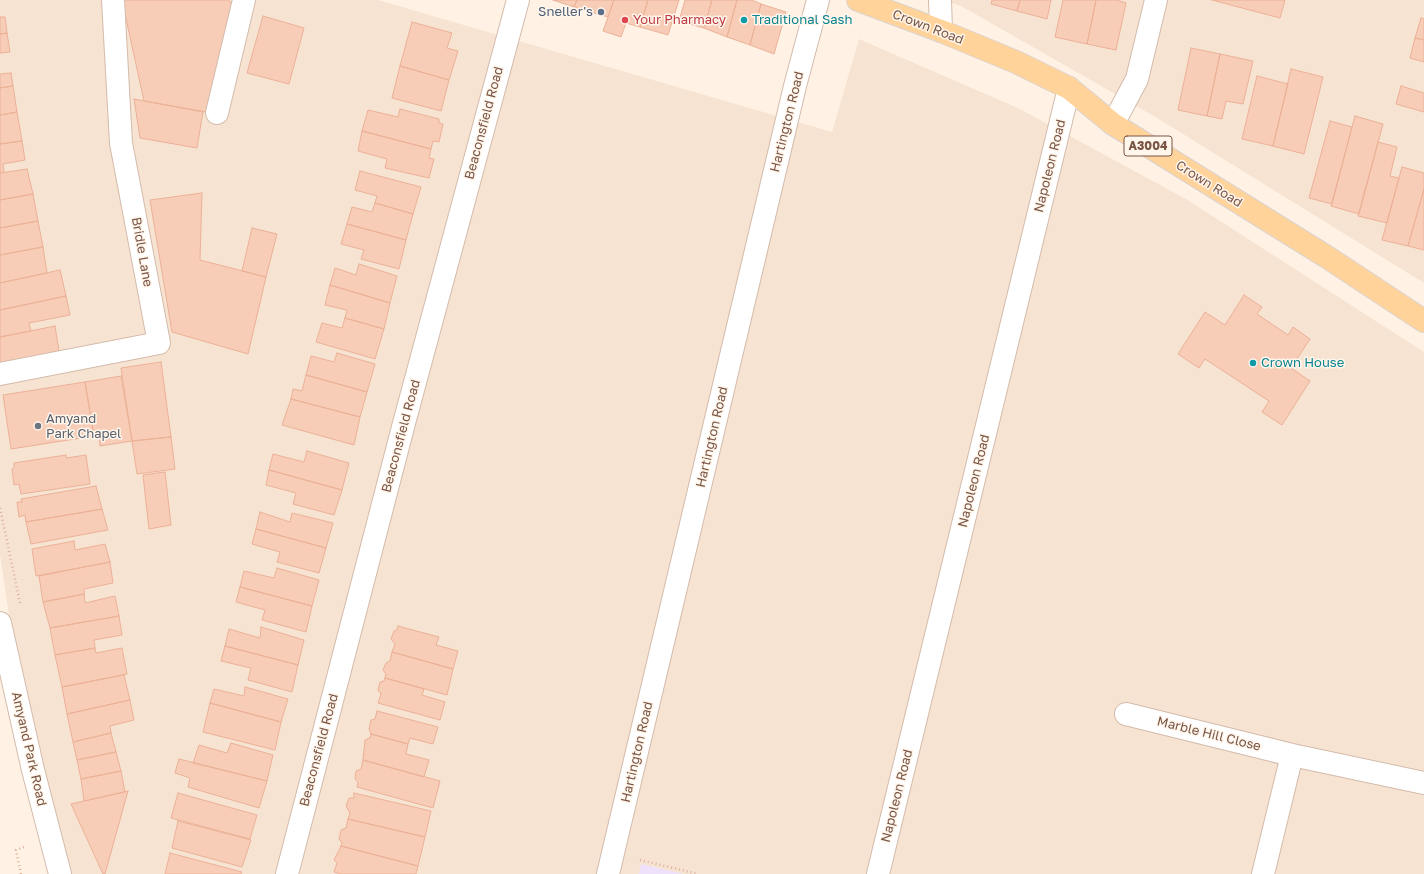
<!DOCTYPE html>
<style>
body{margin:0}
canvas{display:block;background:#fff2e4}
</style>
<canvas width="1424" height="874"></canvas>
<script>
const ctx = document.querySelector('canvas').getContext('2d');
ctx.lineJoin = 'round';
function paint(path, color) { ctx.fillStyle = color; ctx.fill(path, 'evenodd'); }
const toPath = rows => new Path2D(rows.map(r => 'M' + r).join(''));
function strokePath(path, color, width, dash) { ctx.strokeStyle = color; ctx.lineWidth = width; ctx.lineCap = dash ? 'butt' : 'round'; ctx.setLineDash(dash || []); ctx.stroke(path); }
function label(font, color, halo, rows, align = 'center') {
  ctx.font = font + ' "Golos Text",sans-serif'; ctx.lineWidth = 3; ctx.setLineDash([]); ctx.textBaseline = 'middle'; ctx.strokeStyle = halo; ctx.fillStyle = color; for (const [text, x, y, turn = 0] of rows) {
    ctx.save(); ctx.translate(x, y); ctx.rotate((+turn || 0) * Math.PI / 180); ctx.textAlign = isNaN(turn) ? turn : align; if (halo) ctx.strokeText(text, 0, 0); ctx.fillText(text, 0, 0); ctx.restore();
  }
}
paint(toPath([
 [0,0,378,0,832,132,859,39,1020,109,1186,199,1424,352,1424,874,48,874,0,555],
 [942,0,1424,0,1424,283,1157,118,961,6]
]), '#f7e3d1');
paint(toPath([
 [641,864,684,874,639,874]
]), '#efe0fb');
const building = toPath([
 [122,0,229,0,239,16,212,113,144,101,122,0],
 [553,0,577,0,574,7,553,0],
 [577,0,614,0,608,17,574,7,577,0],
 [614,0,648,0,640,27,626,23,621,37,603,31,614,0],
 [648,0,679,0,668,35,640,27,648,0],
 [685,0,712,0,704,28,679,21,685,0],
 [712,0,737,0,727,37,704,28,712,0],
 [737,0,752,0,761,4,750,45,727,37,737,0],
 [992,0,1020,0,1017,11,991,4,992,0],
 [1020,0,1051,0,1047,19,1017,11,1020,0],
 [1063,0,1096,0,1087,44,1055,37,1063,0],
 [1096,0,1117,0,1126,3,1116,50,1087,44,1096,0],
 [1212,0,1285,0,1280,18,1212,0],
 [761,4,786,12,774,54,750,45,761,4],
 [263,16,304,28,289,84,247,73,263,16],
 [0,17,5,17,7,33,0,34,0,17],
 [1421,18,1424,19,1424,40,1415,38,1421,18],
 [412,22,452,33,447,48,458,51,449,80,400,66,412,22],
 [7,33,10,52,0,53,0,34,7,33],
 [1415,38,1424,40,1424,62,1410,58,1415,38],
 [1191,48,1220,54,1207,116,1178,110,1191,48],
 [1220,54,1253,61,1243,104,1226,101,1222,119,1207,116,1220,54],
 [400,66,449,80,441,111,392,98,400,66],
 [1291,69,1323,77,1304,154,1273,146,1291,69],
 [11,73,13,86,0,88,0,74,11,73],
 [1257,76,1288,84,1273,146,1242,139,1257,76],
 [13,86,17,112,0,115,0,88,13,86],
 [1401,86,1424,93,1424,112,1396,104,1401,86],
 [134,99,203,112,197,148,140,138,134,99],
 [400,109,439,119,439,123,443,124,439,142,433,141,431,149,362,131,368,110,398,117,400,109],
 [17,112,22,141,0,144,0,115,17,112],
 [1355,116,1383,124,1359,214,1331,206,1355,116],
 [1330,121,1352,127,1332,204,1309,198,1330,121],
 [362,131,431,149,429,158,434,159,429,178,385,168,387,159,358,151,362,131],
 [22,141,25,160,3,164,4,172,0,173,0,144,22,141],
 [1378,142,1397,147,1390,176,1399,178,1387,223,1358,216,1378,142],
 [1402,167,1424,173,1424,189,1408,246,1382,240,1402,167],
 [27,169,33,194,0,200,0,173,27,169],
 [360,171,421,187,413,214,375,203,377,196,355,190,360,171],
 [1424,189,1424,250,1408,246,1424,189],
 [202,193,200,260,266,277,248,354,172,332,150,200,202,193],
 [33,194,38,221,0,228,0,200,33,194],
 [375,203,413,214,406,240,347,224,352,207,372,212,375,203],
 [38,221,43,247,0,255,0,228,38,221],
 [347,224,406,240,399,269,361,259,364,250,341,244,347,224],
 [252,228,277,234,266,277,242,271,252,228],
 [43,247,47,273,0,283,0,255,43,247],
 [359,264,397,276,390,303,330,285,335,268,356,275,359,264],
 [60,270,66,296,0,310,0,283,60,270],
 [330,285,390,303,384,329,345,318,347,310,325,305,330,285],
 [1244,295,1262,307,1257,314,1288,335,1293,327,1310,339,1291,368,1310,381,1282,425,1262,412,1269,401,1205,359,1199,368,1178,354,1205,312,1225,325,1244,295],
 [66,296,70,315,29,323,31,331,0,337,0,310,66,296],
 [345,318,384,329,375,359,316,342,322,323,342,328,345,318],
 [55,326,60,357,0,366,0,337,55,326],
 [337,353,375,364,367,392,306,375,311,356,334,362,337,353],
 [161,362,171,437,132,441,121,368,161,362],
 [306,375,367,392,360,417,291,399,293,389,302,391,306,375],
 [121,376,132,441,100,446,99,435,94,436,85,382,121,376],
 [85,382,94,436,11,449,3,395,85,382],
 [291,399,360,417,354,445,282,425,291,399],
 [171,437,175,469,137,474,132,441,171,437],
 [307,451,349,463,342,490,269,470,273,454,304,462,307,451],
 [66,455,66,458,86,455,90,484,21,494,19,484,14,485,12,469,14,468,14,463,66,455],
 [269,470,342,490,334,515,293,504,296,493,266,485,269,470],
 [165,472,171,525,149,529,143,475,165,472],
 [96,486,102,509,26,522,25,515,19,517,17,502,22,502,21,499,96,486],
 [102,509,108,530,31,544,26,522,102,509],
 [260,512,290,522,292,513,333,523,326,548,256,529,260,512],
 [256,529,326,548,319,573,277,562,280,552,252,544,256,529],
 [74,541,75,550,105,544,110,562,36,576,32,549,74,541],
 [110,562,113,583,84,589,84,594,43,602,39,576,110,562],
 [277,568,319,580,312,606,240,587,244,571,274,578,277,568],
 [240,587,312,606,306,632,262,620,265,610,236,602,240,587],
 [84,594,85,603,115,596,119,616,50,628,43,602,84,594],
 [119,616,122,635,94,640,95,648,55,655,50,628,119,616],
 [398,626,439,637,436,645,458,651,453,669,392,652,395,644,391,639,394,631,397,630,398,626],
 [261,627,304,640,298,665,225,646,229,629,260,638,261,627],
 [225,646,298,665,292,692,248,680,251,668,221,661,225,646],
 [95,648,96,653,122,648,127,674,62,687,55,655,95,648],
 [392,652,453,669,447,695,385,678,386,674,383,670,386,663,390,661,392,652],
 [124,675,130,700,67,714,62,687,124,675],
 [385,678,424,689,422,695,445,702,440,720,378,703,381,694,378,690,380,682,384,681,385,678],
 [245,687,288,699,281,722,210,703,214,689,244,696,245,687],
 [130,700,134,720,110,726,111,733,73,742,67,714,130,700],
 [210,703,281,722,275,750,203,732,210,703],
 [377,711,438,727,433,744,410,738,408,744,371,734,369,729,371,720,375,719,377,711],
 [111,733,116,752,77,760,73,742,111,733],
 [371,734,408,744,406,754,429,760,424,777,363,760,365,740,370,738,371,734],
 [231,743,273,755,267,781,193,763,199,745,227,753,231,743],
 [116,752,121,771,81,779,77,760,116,752],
 [179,759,267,781,259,808,188,787,190,778,175,773,179,759],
 [363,760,440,781,433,808,357,787,358,782,355,779,356,771,361,769,363,760],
 [121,771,125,792,84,801,81,779,121,771],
 [128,791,105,874,103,874,71,804,128,791],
 [178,793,257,815,250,839,171,818,178,793],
 [354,793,431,811,425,837,348,819,350,813,346,806,349,798,354,798,354,793],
 [348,819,425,837,418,866,341,846,342,843,339,839,341,830,346,828,348,819],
 [178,821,251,840,242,867,172,848,178,821],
 [341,846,418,866,416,874,341,874,334,872,337,863,334,860,341,846],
 [170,853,242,872,241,874,165,874,170,853]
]);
paint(building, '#f7cdb8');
strokePath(building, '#ecb197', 1);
const minor = toPath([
 [940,0,941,31],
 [217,113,244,0],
 [1113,124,1137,79,1156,0],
 [0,374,159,343,121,143,113,0],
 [0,623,33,770,60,874],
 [1126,714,1292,755],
 [287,874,403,427,518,0],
 [608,874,795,86,818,0],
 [878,874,1069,88],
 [1263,874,1292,755,1424,783]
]);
const major = toPath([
 [858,0,941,31,1016,62,1069,88,1113,124,1327,257,1424,321]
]);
strokePath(minor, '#d4bbab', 24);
strokePath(major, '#dcd3cf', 24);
strokePath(toPath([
 [0,508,20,603],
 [640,860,698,874],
 [21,874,16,850,24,847]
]), '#dcb09b', 2.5, [1, 3]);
strokePath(minor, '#fff', 22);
strokePath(major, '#ffd39a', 22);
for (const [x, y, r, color] of [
 [601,12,4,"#5c6f8a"],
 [625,20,4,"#e0444e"],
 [744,20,4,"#0f9aa8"],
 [1253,363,4,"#0f9aa8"],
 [38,426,4,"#6b7280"]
]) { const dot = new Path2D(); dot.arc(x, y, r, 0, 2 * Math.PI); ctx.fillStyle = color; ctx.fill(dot); strokePath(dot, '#fff6ec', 1.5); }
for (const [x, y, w] of [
 [1148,146,48]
]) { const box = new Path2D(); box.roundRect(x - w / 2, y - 10, w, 20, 3); ctx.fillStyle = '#fff6ec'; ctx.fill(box); strokePath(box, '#7a5546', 1); }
label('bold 12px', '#7a5546', null, [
 ["A3004",1148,146]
]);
label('13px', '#4e5e75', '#fff6ec', [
 ["Sneller's",593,12]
], 'right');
label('13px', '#be3a42', '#fff6ec', [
 ["Your Pharmacy",633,20]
], 'left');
label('13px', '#0d838f', '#fff6ec', [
 ["Traditional Sash",752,20],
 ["Crown House",1261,363]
], 'left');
label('13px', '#7a5546', '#fff6ec', [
 ["Crown Road",928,27,21],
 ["Hartington Road",787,122,-76],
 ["Beaconsfield Road",484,123,-75],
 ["Napoleon Road",1050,166,-76],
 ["Crown Road",1209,184,32],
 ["Bridle Lane",142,252,80],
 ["Beaconsfield Road",401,436,-75],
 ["Hartington Road",712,437,-77],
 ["Napoleon Road",974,481,-76],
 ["Marble Hill Close",1209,734,14],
 ["Amyand Park Road",29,749,77],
 ["Beaconsfield Road",319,750,-75],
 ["Hartington Road",637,752,-77],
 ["Napoleon Road",897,796,-76]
]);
label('13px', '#5b616d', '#fff6ec', [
 ["Amyand",46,419],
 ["Park Chapel",46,434]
], 'left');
</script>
